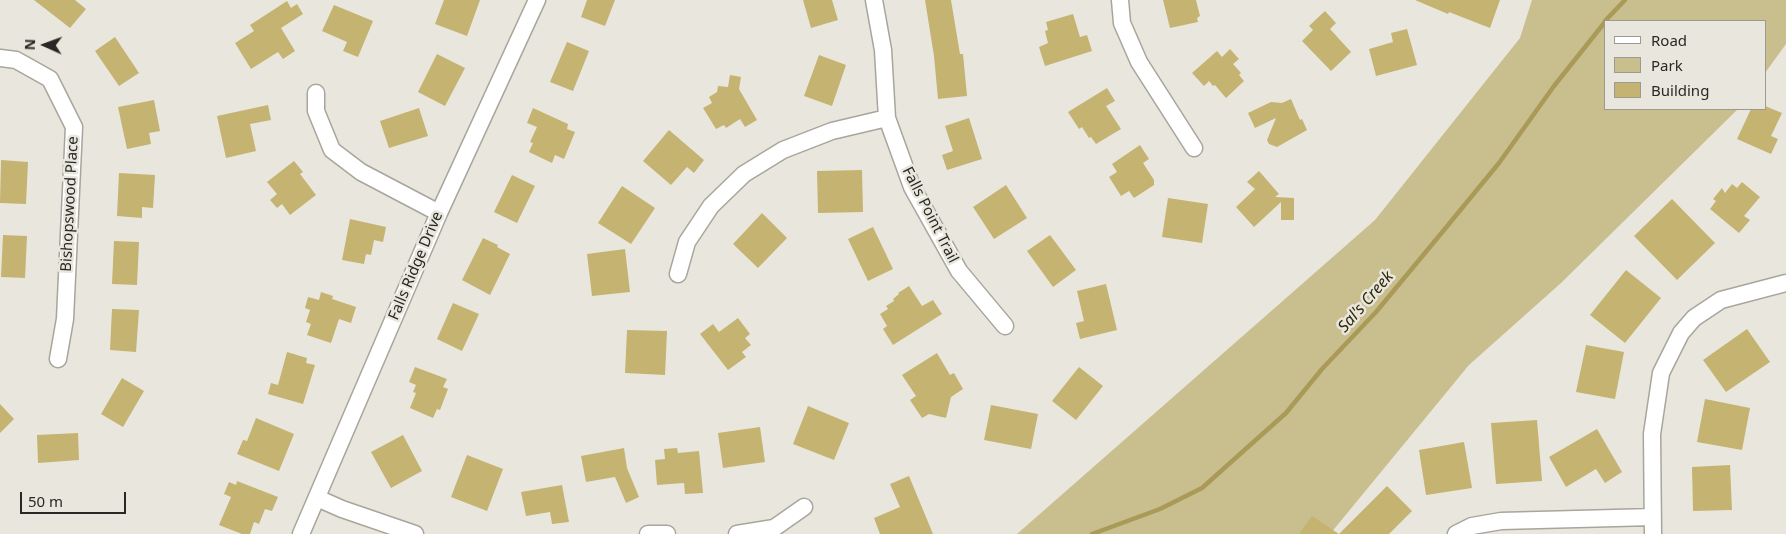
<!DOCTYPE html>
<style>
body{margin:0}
#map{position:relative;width:1786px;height:534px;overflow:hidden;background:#e9e7dd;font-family:"Noto Sans",sans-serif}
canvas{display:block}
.legend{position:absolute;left:1604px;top:20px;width:162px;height:90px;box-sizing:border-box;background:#e9e7dd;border:1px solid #9c9b93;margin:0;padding:6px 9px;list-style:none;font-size:15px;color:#282824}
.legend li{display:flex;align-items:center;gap:10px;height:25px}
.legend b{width:25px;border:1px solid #9c9b93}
.north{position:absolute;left:20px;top:20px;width:50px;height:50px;-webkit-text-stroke:4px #e9e7dd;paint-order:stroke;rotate:272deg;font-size:14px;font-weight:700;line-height:20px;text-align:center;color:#282824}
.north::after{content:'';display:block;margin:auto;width:18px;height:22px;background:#282824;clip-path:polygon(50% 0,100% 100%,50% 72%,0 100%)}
.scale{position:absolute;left:20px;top:492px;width:106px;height:22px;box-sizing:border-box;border:2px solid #282824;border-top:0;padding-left:6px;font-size:15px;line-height:18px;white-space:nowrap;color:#282824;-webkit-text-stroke:4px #e9e7dd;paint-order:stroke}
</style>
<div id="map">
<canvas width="1786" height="534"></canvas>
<ul class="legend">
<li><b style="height:6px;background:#fff"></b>Road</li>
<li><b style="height:14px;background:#c9be8d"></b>Park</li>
<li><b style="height:14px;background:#c4b371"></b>Building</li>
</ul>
<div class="north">N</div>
<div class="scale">50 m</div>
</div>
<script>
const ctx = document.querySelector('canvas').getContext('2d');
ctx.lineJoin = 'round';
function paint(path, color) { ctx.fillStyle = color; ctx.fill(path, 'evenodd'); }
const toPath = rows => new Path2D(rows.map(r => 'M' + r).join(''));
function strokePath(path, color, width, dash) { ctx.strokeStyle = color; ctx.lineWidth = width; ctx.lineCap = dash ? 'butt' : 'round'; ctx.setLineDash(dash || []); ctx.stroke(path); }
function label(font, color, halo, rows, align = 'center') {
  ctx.font = font + ' "Noto Sans",sans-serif'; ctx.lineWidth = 5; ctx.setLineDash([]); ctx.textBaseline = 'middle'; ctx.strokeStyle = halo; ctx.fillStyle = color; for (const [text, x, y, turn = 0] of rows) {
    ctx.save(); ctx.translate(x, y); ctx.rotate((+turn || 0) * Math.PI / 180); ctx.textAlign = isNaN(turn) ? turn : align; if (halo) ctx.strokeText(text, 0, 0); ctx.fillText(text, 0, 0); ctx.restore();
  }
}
paint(toPath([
 [1532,0,1786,0,1786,44,1765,73,1765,21,1605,21,1605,109,1738,109,1561,283,1469,365,1330,534,1017,534,1375,220,1520,38]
]), '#c9be8d');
strokePath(toPath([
 [1605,21,1625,0],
 [1092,534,1160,509,1202,488,1286,413,1322,369,1376,312,1444,230,1499,163,1554,86,1605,22]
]), '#aa9a58', 4.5);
paint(toPath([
 [34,0,75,0,86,9,70,28],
 [444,0,480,0,467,36,435,24],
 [587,0,615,0,605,26,581,17],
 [803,0,832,0,838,20,811,28],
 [925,0,951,0,960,54,963,54,967,96,938,99,934,56],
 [1163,0,1196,0,1200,16,1197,18,1198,22,1170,28],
 [1415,0,1500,0,1490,28,1449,12,1448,14],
 [287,1,291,8,297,4,303,14,281,28,295,51,283,59,278,52,251,69,235,43,254,31,250,25],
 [334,5,373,21,358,57,343,51,347,42,322,31],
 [1325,11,1336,23,1330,29,1351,52,1331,71,1302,41,1313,30,1309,26],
 [1073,14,1080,37,1087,35,1092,51,1045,66,1039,47,1048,43,1045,31,1048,30,1046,22],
 [1407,29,1417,65,1376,76,1369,49,1393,42,1391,33],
 [115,37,139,73,119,86,95,51],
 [567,42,589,51,573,91,550,82],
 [1230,49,1239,59,1233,64,1241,73,1239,75,1244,81,1226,98,1215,85,1213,86,1209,81,1204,86,1192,73,1217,51,1222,57],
 [437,54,465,68,445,106,418,92],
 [819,55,846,65,832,106,804,96],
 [730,75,741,77,739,89,757,120,745,127,740,119,726,128,724,125,716,129,703,108,712,103,709,97,717,92,718,86,728,87],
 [1107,88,1115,101,1106,106,1121,129,1096,144,1091,137,1089,138,1082,127,1079,129,1068,112],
 [1291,99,1300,120,1302,119,1307,130,1277,147,1269,144,1267,140,1276,118,1255,128,1248,113,1271,102,1282,103],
 [154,100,160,131,149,133,151,144,127,149,118,107],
 [268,105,271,120,250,124,256,151,226,158,217,116],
 [1765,106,1782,113,1771,136,1778,139,1771,154,1737,139,1751,109,1765,109],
 [419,108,428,136,389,148,380,121],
 [533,108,568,124,567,129,575,132,564,159,555,155,552,163,529,152,533,143,530,142,537,127,527,123],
 [969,118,982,159,947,170,942,155,953,151,945,126],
 [669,130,704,160,694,173,687,167,671,185,643,161],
 [1140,145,1149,159,1143,163,1154,180,1154,185,1134,198,1129,191,1121,196,1109,177,1117,172,1112,164],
 [1,160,28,162,26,204,0,203],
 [294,161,303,172,300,174,316,195,290,215,282,204,277,208,270,200,277,194,267,182],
 [862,170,863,212,818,213,817,171],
 [1259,171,1279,194,1275,197,1294,198,1294,220,1281,220,1281,202,1254,227,1236,207,1255,189,1247,182],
 [119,173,155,175,153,208,142,207,142,218,117,216],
 [512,175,535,186,517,223,494,212],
 [1742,182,1760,197,1744,216,1750,220,1739,233,1710,209,1716,201,1713,199,1722,188,1725,193,1732,184,1737,188],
 [1006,185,1027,218,994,239,973,207],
 [622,186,655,208,631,244,598,223],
 [1168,198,1208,204,1202,243,1162,237],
 [1672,199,1715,243,1677,280,1634,236],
 [762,213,787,238,758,268,733,244],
 [350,219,386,227,383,242,374,240,371,255,366,254,364,264,342,260],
 [873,227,893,269,868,281,848,239],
 [3,235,27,236,25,278,1,277],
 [1050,235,1076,270,1053,287,1027,251],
 [483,238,498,245,497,247,510,254,490,295,462,280],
 [114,241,139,242,137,285,112,284],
 [625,249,630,292,592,296,587,254],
 [1626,270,1661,298,1625,343,1590,315],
 [1106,284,1117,330,1080,339,1076,323,1084,321,1077,291],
 [909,286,922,306,933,300,942,314,893,345,883,329,887,326,880,314,888,309,886,306,894,301,893,299,899,294,898,293],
 [321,292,333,296,332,299,356,307,351,323,339,319,331,343,307,335,311,324,306,322,310,310,305,308,308,297,319,300],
 [453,303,479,314,462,351,437,339],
 [112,309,139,310,136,352,110,350],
 [738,318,750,334,745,338,751,345,742,352,746,357,728,370,700,334,713,324,719,332],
 [1747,329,1770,362,1726,392,1703,360],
 [627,330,667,331,665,375,625,373],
 [1586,345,1624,352,1615,399,1576,392],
 [287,352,307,358,306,363,315,365,303,404,268,394,271,383,278,385],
 [937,353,950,375,954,373,963,389,951,397,946,418,929,414,922,418,910,400,916,396,902,375],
 [415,367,447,379,443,387,448,389,440,410,437,409,433,418,410,408,416,393,413,392,416,385,409,382],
 [1079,367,1103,386,1076,420,1052,401],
 [122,378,144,391,123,427,101,414],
 [1705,399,1750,408,1742,450,1697,442],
 [0,404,14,419,0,433],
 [991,405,1038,414,1031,449,984,440],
 [808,406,849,423,834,460,793,444],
 [256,418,294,434,279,471,237,454,243,440,247,441],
 [1537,420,1542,481,1496,484,1491,423],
 [760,427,765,462,723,468,718,433],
 [1597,429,1622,472,1605,483,1596,469,1566,487,1549,457],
 [78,433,79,460,38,463,37,435],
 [403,435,422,471,391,488,371,452],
 [1464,442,1472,488,1426,495,1419,450],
 [624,448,627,468,639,497,626,503,615,477,586,482,581,456],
 [677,448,678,453,699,451,703,493,685,494,684,483,657,485,655,460,665,459,664,449],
 [467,455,503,469,487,511,451,497],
 [1730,465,1732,510,1693,511,1692,467],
 [909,476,933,534,880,534,874,518,900,507,890,484],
 [237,481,278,497,272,511,265,509,259,524,254,522,250,534,242,534,219,525,231,497,224,494,229,482,236,485],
 [562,485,569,522,552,524,550,512,526,516,521,492],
 [1387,486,1412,511,1389,534,1339,534],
 [1312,516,1339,534,1299,534]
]), '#c4b371');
const minor = toPath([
 [874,0,883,50,887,118,912,187,959,271,1005,326],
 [1120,0,1122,23,1139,62,1194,148],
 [0,58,16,60,50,79,74,127,65,319,58,359],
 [316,93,316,111,332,150,361,172,439,213],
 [678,274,687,242,711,206,744,174,783,150,832,131,887,118],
 [317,498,342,509,415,534],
 [301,534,439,213,537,0],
 [648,534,667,534],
 [737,534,774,528,804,507],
 [1456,534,1472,526,1501,521,1653,517],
 [1653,534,1652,434,1661,373,1681,333,1694,318,1721,300,1786,283]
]);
strokePath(minor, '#a8a59c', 19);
strokePath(minor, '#fff', 16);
label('15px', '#282824', '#e9e7dd', [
 ["Bishopswood Place",70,204,-87],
 ["Falls Point Trail",930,215,63],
 ["Falls Ridge Drive",416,266,-67]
]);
label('italic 16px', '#30290a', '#e9e7dd', [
 ["Sal's Creek",1366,302,-49]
]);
</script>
